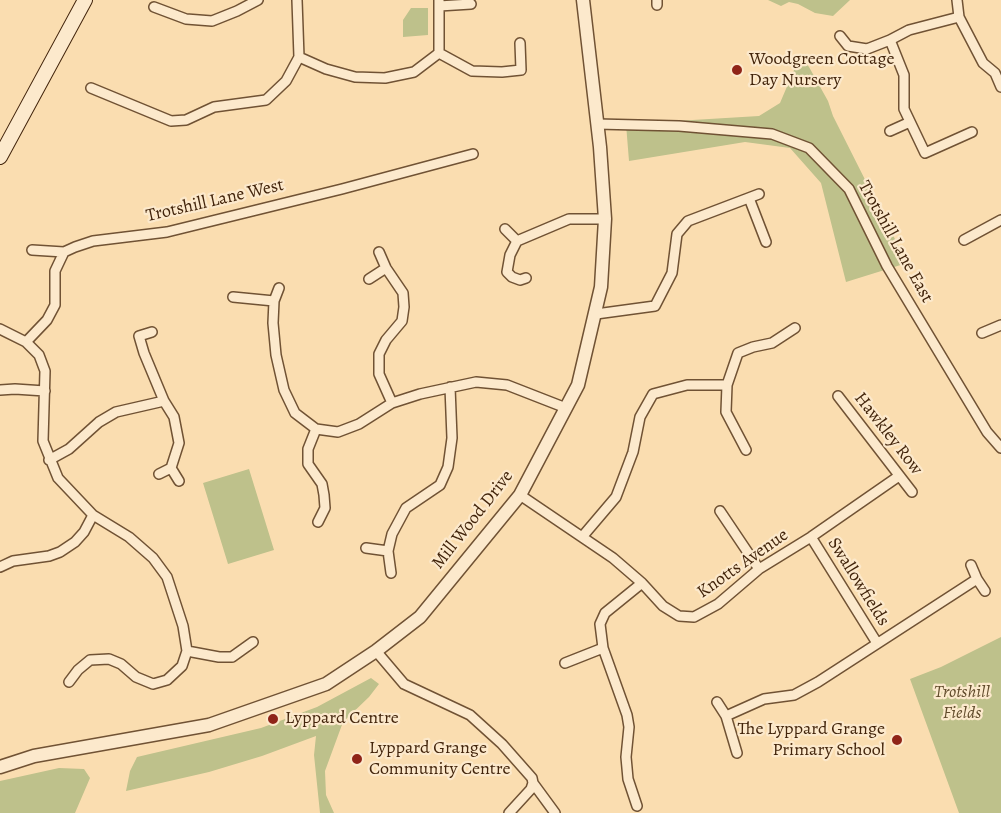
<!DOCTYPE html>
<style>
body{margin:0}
canvas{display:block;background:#faddb0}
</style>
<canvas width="1001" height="813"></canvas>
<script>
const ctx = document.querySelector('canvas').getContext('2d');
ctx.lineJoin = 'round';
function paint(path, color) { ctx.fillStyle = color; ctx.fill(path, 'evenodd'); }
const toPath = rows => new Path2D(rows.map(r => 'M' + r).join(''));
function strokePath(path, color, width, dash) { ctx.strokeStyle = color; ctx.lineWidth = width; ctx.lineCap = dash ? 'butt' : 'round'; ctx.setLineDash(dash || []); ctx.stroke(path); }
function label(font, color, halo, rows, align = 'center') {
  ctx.font = font + ' Alegreya,serif'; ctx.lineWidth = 4.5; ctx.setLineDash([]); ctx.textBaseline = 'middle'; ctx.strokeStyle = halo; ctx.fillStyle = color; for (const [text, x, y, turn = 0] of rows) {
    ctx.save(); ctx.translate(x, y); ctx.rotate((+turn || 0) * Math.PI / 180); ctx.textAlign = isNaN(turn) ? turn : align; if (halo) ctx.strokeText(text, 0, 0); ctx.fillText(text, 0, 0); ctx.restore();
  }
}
paint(toPath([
 [768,0,850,0,833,16,815,13,798,4,789,2,781,6],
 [411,8,428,8,428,35,403,37,403,20],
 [800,56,809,67,828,101,833,116,907,263,846,282,821,183,790,148,745,142,629,161,626,124,759,116,780,103],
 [249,469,274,550,228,564,203,483],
 [1001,637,1001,813,959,813,910,679,941,667],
 [371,678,379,684,369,697,343,722,325,771,326,795,334,813,320,813,314,755,316,736,262,756,209,772,126,791,130,771,137,757,261,728,317,707],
 [59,768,84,769,90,778,75,813,0,813,0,781]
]), '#bec18b');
const minor = toPath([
 [297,0,299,57,326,69,355,77,385,78,414,72,439,53,439,0],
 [657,0,657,5],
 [957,0,959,17,983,63,995,73,1001,87],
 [439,6,471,4],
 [154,7,186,19,212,21,237,11,258,0],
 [959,17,909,30,890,40,904,75,904,109,925,153,972,132],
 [840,36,848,46,867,49,890,40],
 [439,53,472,71,502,72,521,70,520,43],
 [91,88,171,121,186,120,214,107,266,100,286,81,299,57],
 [597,124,679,126,772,134,809,148,849,189,887,266,987,432,1001,448],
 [890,131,910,122],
 [749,198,766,242],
 [505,229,517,241],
 [964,240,1001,220],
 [32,250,64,252],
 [379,252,386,268,403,293,404,307,402,321,386,340,379,354,379,374,392,403],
 [526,278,520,280,512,277,507,272,510,255,517,241,569,219,605,219],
 [369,279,386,268],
 [279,288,274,301,273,323,276,355,284,390,295,413,316,429,338,432,359,424,392,403,420,394,476,382,507,385,566,408],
 [233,297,274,301],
 [596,314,655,306,672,273,677,234,688,221,759,194],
 [0,329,26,342,39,355,45,371,43,441,58,478,93,515,129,537,153,558,167,577,183,626,187,651,182,666,167,680,153,684,136,677,121,664,109,659,90,660,78,670,69,682],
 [152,332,139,336,144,353,164,401,174,417,179,443,171,468,179,481],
 [982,333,1001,325],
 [26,342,47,320,55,305,55,271,64,252,75,247,93,241,167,232,342,189,473,154],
 [0,390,15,389,45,391],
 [838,396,912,492],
 [316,429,308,449,308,464,322,484,324,495,325,508,318,522],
 [746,450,726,412,727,385,738,353,753,347,772,343,795,328],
 [49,460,69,449,99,422,116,412,164,401],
 [159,474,171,468],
 [520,495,613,558,642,583,663,606,679,616,694,617,718,604,759,569,811,537,899,476],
 [720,511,759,569],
 [582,537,616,497,633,452,640,417,653,394,687,385,727,385],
 [811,537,877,643],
 [366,548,388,551],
 [0,567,13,561,49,556,60,552,75,542,84,532,93,515],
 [391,573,388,551,392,534,406,508,440,485,448,467,452,438,450,387],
 [977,579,985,591],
 [187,651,219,657,232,657,253,642],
 [376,651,404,684,470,715,502,744,532,778,533,783,555,813],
 [565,663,603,648],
 [717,702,726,716,737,753],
 [726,716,764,699,794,695,818,682,977,579,971,565],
 [637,806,628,779,626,757,629,727,627,715,603,648,600,624,605,613,642,583],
 [509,813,531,789,533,783]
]);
const tertiary = toPath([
 [0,767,34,756,209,725,326,684,376,651,420,617,520,495,578,385,601,287,605,219,600,147,583,0]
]);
const secondary = toPath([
 [0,157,85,0]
]);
strokePath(minor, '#705234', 12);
strokePath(tertiary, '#705234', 15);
strokePath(secondary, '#42240b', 16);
strokePath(minor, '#fce9cc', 9);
strokePath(tertiary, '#fce9cc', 12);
strokePath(secondary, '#fce9cc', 14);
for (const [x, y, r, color] of [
 [737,70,6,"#8f2418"],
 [273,719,6,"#8f2418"],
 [897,740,6,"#8f2418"],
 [357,759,6,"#8f2418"]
]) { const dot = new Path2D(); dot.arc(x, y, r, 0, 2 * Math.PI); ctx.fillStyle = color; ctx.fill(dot); strokePath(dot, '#fce9cc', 2); }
label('18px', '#42240b', '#fce9cc', [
 ["Woodgreen Cottage",749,60],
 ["Day Nursery",749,81],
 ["Lyppard Centre",285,719],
 ["The Lyppard Grange",885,730,"right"],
 ["Primary School",885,751,"right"],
 ["Lyppard Grange",369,749],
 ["Community Centre",369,770]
], 'left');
label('18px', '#42240b', '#fce9cc', [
 ["Trotshill Lane West",215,201,-13],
 ["Trotshill Lane East",895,242,61],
 ["Hawkley Row",888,434,52],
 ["Mill Wood Drive",473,520,-52],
 ["Knotts Avenue",743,564,-35],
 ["Swallowfields",858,582,58]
]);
label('italic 18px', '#614b2b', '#fce9cc', [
 ["Trotshill",962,693],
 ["Fields",962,714]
]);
</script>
